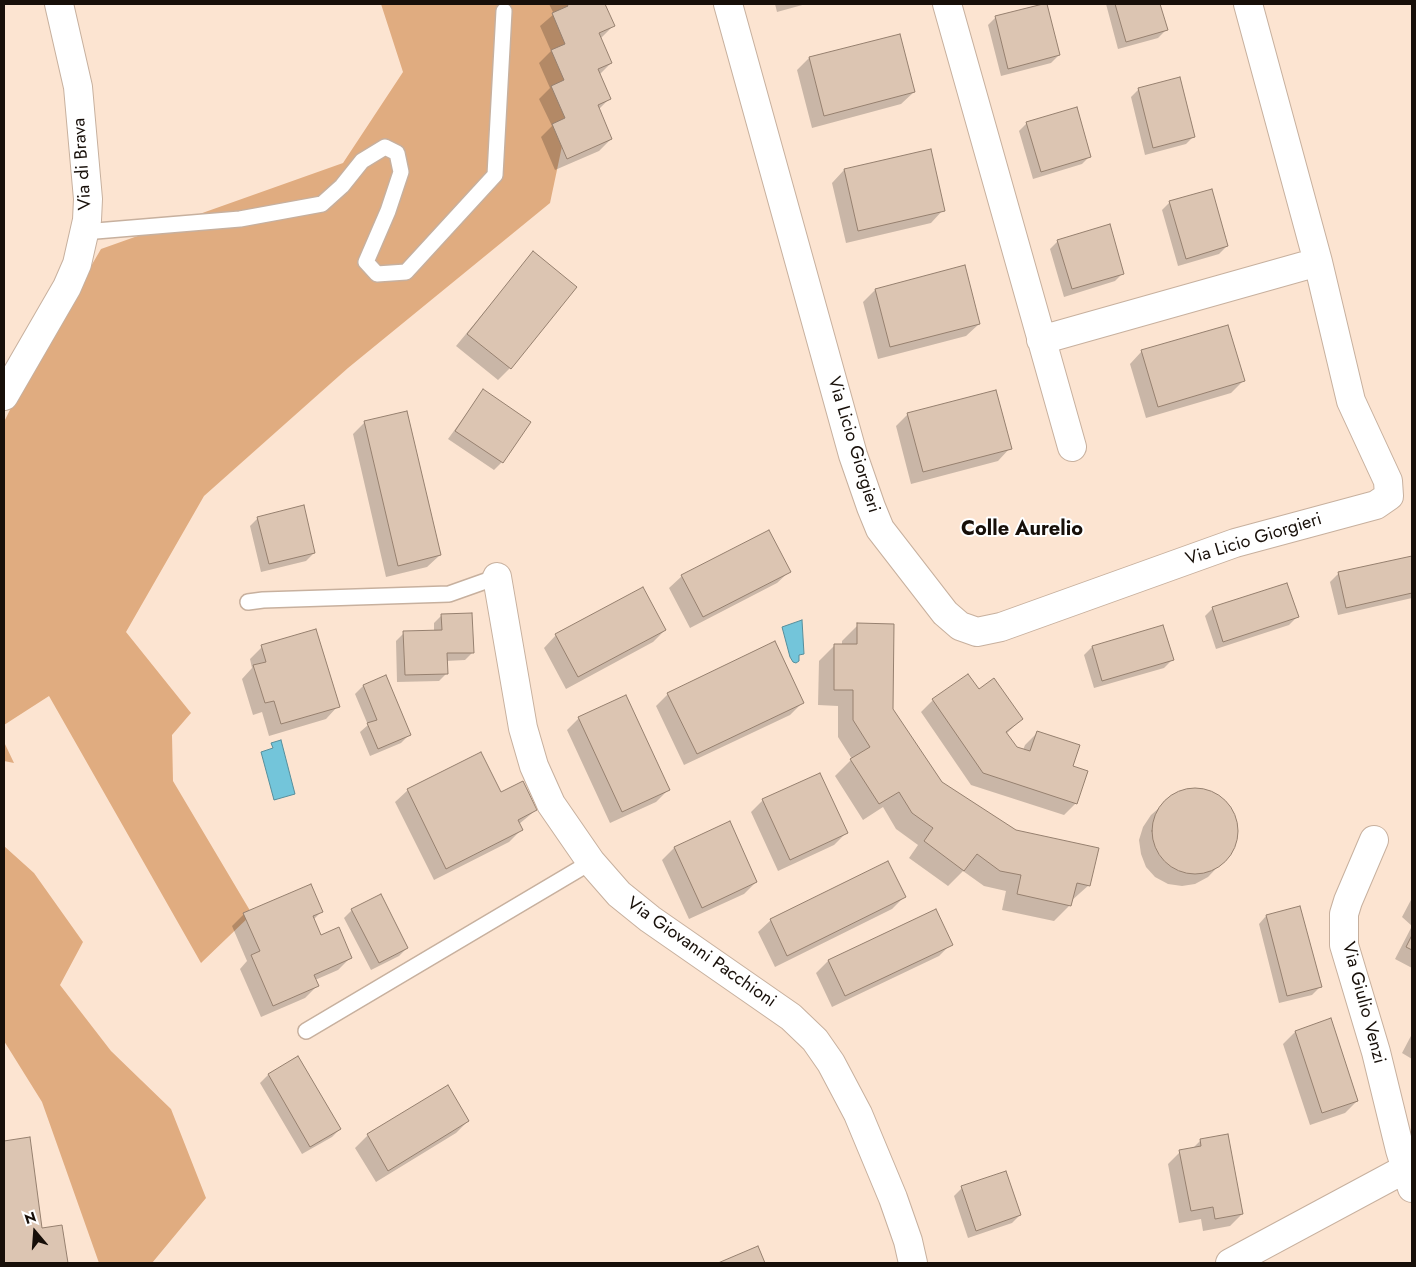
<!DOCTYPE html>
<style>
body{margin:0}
#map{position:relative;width:1416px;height:1267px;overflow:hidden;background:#fce4d1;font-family:Jost,sans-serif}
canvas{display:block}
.frame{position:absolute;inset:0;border:5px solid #170f09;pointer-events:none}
.north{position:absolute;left:10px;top:1207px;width:50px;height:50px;-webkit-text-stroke:4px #fff;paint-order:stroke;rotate:342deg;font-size:14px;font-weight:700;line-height:20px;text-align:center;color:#170f09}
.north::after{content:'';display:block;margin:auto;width:18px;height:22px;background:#170f09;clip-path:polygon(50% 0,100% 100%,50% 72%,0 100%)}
</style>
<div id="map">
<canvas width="1416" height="1267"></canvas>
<div class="frame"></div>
<div class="north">N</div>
</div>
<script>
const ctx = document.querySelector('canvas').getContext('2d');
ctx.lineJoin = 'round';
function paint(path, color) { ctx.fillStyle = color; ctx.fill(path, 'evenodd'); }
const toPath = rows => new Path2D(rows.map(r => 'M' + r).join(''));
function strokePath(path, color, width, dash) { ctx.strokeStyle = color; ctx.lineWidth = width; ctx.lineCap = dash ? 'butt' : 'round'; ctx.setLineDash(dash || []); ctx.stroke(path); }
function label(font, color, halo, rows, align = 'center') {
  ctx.font = font + ' Jost,sans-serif'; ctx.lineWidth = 4; ctx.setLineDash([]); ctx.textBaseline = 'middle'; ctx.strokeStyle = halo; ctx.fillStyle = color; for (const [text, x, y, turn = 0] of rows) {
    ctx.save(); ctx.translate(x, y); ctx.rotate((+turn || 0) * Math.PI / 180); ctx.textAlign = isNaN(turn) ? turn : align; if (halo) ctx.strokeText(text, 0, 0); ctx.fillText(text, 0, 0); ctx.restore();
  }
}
paint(toPath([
 [381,4,592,4,550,203,348,368,204,496,126,632,191,713,172,735,173,781,252,914,201,963,49,696,4,725,4,422,25,379,101,249,343,163,403,72],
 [4,742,14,763,4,761],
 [4,846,34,873,83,942,60,985,111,1051,171,1109,206,1198,152,1263,99,1263,42,1102,4,1041]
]), '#e0ac80');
const water = toPath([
 [802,620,804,654,799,655,799,661,796,663,793,662,790,657,782,627,802,620],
 [281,740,295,794,274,800,261,752,273,748,271,743,281,740]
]);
paint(water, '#73c5da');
strokePath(water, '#578e9b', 1);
paint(toPath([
 [549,4,604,4,613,26,600,39,611,63,599,75,609,99,598,110,611,139,599,151,555,170,541,137,552,126,539,99,550,88,539,63,551,51,540,26,554,14],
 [775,4,806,4,777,12],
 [1106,4,1159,4,1166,30,1158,38,1118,49],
 [996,17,1059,55,1051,63,1001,76,988,25],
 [809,58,914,92,901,104,812,128,797,70],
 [1139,89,1194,136,1186,144,1145,155,1131,97],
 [1027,123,1090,156,1082,164,1033,179,1019,131],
 [844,170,943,210,931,223,846,243,832,183],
 [1170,202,1227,246,1219,254,1178,266,1162,210],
 [1058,241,1123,273,1115,281,1064,297,1050,249],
 [533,253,510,368,498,380,456,346],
 [875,290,979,324,966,336,878,359,863,302],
 [1142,351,1243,381,1231,393,1146,418,1130,364],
 [483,391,502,462,494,470,448,439],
 [908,414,1010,448,998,461,911,484,896,426],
 [365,422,440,555,427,567,386,577,353,434],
 [258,518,314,553,306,561,261,572,250,526],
 [769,531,790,571,777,583,690,628,669,588,682,576],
 [1412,557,1412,598,1338,615,1330,582,1338,574],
 [643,589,665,630,653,642,566,689,544,648,556,635],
 [1213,608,1297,617,1289,625,1216,649,1205,616],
 [442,615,473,652,465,660,446,661,447,673,439,681,397,682,396,641,404,633,434,631,434,623],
 [858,625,892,710,941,783,1089,885,1071,901,1070,905,1054,921,1002,910,1006,891,984,886,963,871,948,886,909,858,918,845,896,829,883,807,863,820,835,776,852,759,838,737,838,706,818,705,819,661,835,645,842,645,842,641],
 [262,647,338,706,326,719,269,736,262,712,253,715,242,679,252,668,250,659],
 [1092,647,1172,660,1164,668,1094,688,1084,655],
 [363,686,409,735,401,743,370,756,360,732,368,725,355,694],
 [668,694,802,703,790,715,684,765,656,706],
 [933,700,1022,719,1006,734,1016,748,1023,750,1025,745,1037,733,1071,767,1076,803,1064,815,971,785,921,712],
 [579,718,668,790,656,802,610,823,567,730],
 [1202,789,1215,794,1226,803,1233,814,1237,828,1236,841,1230,854,1208,877,1195,884,1182,886,1168,884,1155,877,1146,867,1141,854,1139,840,1143,827,1151,815,1175,794,1188,790],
 [408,790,500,794,536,810,519,824,521,830,509,842,434,880,395,802],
 [763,800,846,833,834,845,778,871,751,812],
 [729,823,756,882,744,894,689,919,662,860,674,848],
 [904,897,892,909,775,967,758,932,771,920],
 [1412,898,1412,968,1395,959,1412,926,1402,917],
 [352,910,407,948,399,956,371,970,344,918],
 [935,910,951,944,939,956,832,1007,816,973,828,961],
 [321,912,313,920,320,937,350,958,338,970,315,980,317,986,305,998,261,1017,240,969,247,961,232,926,244,914],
 [1266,916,1320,987,1312,995,1279,1003,1259,924],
 [1330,1020,1357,1101,1345,1113,1310,1125,1283,1044,1295,1032],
 [1412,1034,1412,1059,1402,1053],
 [298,1058,340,1129,332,1137,302,1154,260,1083,268,1075],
 [447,1087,468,1121,456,1133,376,1182,355,1148,368,1135],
 [29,1138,41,1229,61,1226,67,1263,4,1263,4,1142],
 [1201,1140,1242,1214,1230,1226,1203,1231,1201,1219,1179,1223,1168,1164,1180,1152,1191,1150],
 [962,1188,1020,1215,1012,1223,968,1238,954,1196]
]), '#0003');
const building = toPath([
 [567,4,605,4,615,26,599,33,612,63,598,69,611,99,598,105,612,139,567,159,552,124,565,118,551,86,564,80,551,50,565,44,552,13,568,6,567,4],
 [1043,4,1047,4,1060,55,1008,69,995,16,1043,4],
 [1115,4,1160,4,1168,30,1126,42,1115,4],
 [900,34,915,92,824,116,809,57,900,34],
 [1180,77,1195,137,1153,148,1138,88,1180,77],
 [1077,107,1091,157,1041,172,1026,122,1077,107],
 [931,149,945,211,858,231,844,169,931,149],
 [1212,189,1228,246,1186,259,1169,201,1212,189],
 [1110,224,1124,274,1072,289,1057,240,1110,224],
 [533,251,577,287,511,369,467,334,533,251],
 [965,265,980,324,890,347,875,289,965,265],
 [1228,325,1245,381,1158,407,1141,350,1228,325],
 [483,389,531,422,503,463,455,431,483,389],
 [996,390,1012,449,923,472,907,413,996,390],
 [407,411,441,555,398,566,364,421,407,411],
 [304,505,315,553,269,564,257,517,304,505],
 [769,530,791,572,703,617,681,575,769,530],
 [1412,556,1412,593,1346,608,1338,572,1412,556],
 [1287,583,1299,617,1223,642,1212,607,1287,583],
 [643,587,666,630,578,677,555,634,643,587],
 [472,613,474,653,447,653,448,674,405,675,403,631,442,630,441,614,472,613],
 [857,623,894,624,893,709,942,782,1016,830,1099,848,1090,886,1077,883,1071,906,1017,894,1021,875,1000,871,977,854,964,871,924,841,933,828,912,813,899,792,879,804,850,759,870,747,853,720,853,690,834,690,834,644,857,644,857,623],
 [1163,625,1174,660,1102,681,1092,646,1163,625],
 [316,629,340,707,281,724,274,701,265,703,253,665,266,662,261,645,316,629],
 [775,641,804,703,697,754,667,693,775,641],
 [968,674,979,689,994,678,1023,719,1006,732,1017,747,1030,751,1037,731,1080,745,1073,766,1088,771,1077,804,983,773,932,699,968,674],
 [386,675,411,735,378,749,367,723,377,720,363,685,386,675],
 [626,695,670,790,622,812,578,717,626,695],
 [481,752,501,792,523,781,537,810,518,820,523,830,446,869,407,789,481,752],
 [820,773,848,833,790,860,762,799,820,773],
 '1152 831a43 43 0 1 1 86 0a43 43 0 1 1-86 0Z',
 [730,821,757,882,702,908,674,847,730,821],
 [888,861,906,897,787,956,770,919,888,861],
 [311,884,323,912,313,916,321,935,339,927,352,958,314,975,319,986,273,1006,251,955,260,951,243,913,311,884],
 [381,894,408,948,379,963,351,909,381,894],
 [1300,906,1322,987,1287,996,1266,915,1300,906],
 [936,909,953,945,845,996,828,960,936,909],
 [1412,935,1412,950,1406,947,1412,935],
 [1331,1018,1358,1101,1322,1113,1295,1031,1331,1018],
 [298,1056,341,1129,310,1147,268,1074,298,1056],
 [448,1085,469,1121,388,1171,367,1134,448,1085],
 [1228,1134,1243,1214,1215,1219,1213,1207,1191,1211,1179,1150,1201,1146,1200,1139,1228,1134],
 [30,1137,42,1228,62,1225,68,1263,4,1263,4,1141,30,1137],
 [1006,1171,1021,1215,976,1231,961,1186,1006,1171],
 [758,1246,765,1263,718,1263,758,1246]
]);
paint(building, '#dcc5b2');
strokePath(building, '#96806f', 1);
const lane = toPath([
 [84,232,240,219,322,204,342,186,362,161,385,147,397,153,401,172,388,211,366,262,377,274,406,272,495,175,504,11],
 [248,602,263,600,449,594,497,577],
 [306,1031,591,862]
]);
const street = toPath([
 [728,4,853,455,871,507,880,529,945,613,960,626,977,632,1001,627,1235,543,1376,505,1389,496,1388,481,1351,401,1318,262,1248,4],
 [947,4,1072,447],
 [1041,340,1318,262],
 [497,577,523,728,534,766,551,804,591,862,619,894,650,919,791,1017,815,1040,831,1063,858,1114,893,1198,908,1241,913,1263],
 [1374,840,1348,901,1344,914,1344,945,1376,1052,1400,1150,1412,1188],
 [1230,1263,1405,1169]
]);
const secondary = toPath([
 [4,396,67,287,77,264,87,220,88,199,78,87,59,4]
]);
strokePath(lane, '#c7b09e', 18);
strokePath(street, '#c7b09e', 30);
strokePath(secondary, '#c7b09e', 30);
strokePath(lane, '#fff', 15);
strokePath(street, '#fff', 28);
strokePath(secondary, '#fff', 28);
label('18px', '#170f09', '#fff', [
 ["Via di Brava",83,164,-94],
 ["Via Licio Giorgieri",853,445,73],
 ["Via Licio Giorgieri",1254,540,-17],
 ["Via Giovanni Pacchioni",701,953,35],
 ["Via Giulio Venzi",1363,1003,75]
]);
label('bold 20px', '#170f09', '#fff', [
 ["Colle Aurelio",1022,530]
]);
</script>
